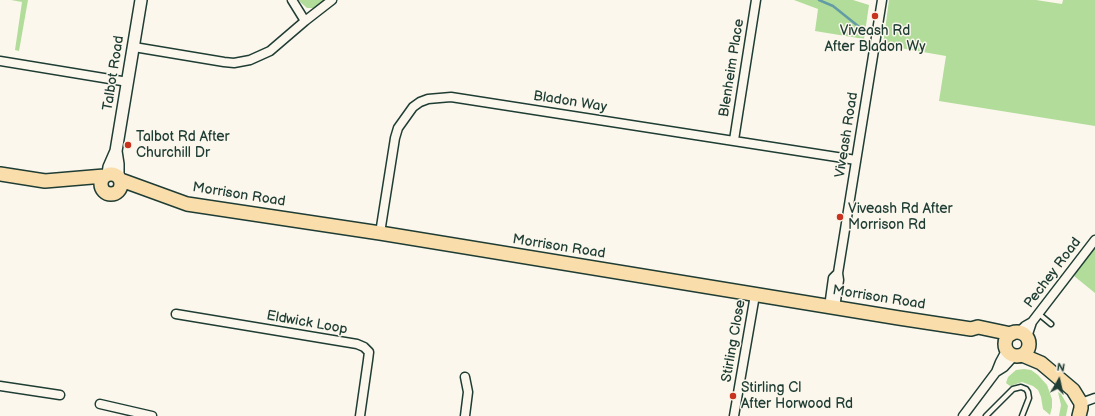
<!DOCTYPE html>
<style>
body{margin:0}
#map{position:relative;width:1095px;height:416px;overflow:hidden;background:#fbf7ec;font-family:"Balsamiq Sans",sans-serif}
canvas{display:block}
.north{position:absolute;left:1039px;top:360px;width:40px;height:40px;-webkit-text-stroke:3px #fbf7ec;paint-order:stroke;rotate:9deg;font-size:11px;font-weight:700;line-height:16px;text-align:center;color:#1f3d34}
.north::after{content:'';display:block;margin:auto;width:14px;height:18px;background:#1f3d34;clip-path:polygon(50% 0,100% 100%,50% 72%,0 100%)}
</style>
<div id="map">
<canvas width="1095" height="416"></canvas>
<div class="north">N</div>
</div>
<script>
const ctx = document.querySelector('canvas').getContext('2d');
ctx.lineJoin = 'round';
function paint(path, color) { ctx.fillStyle = color; ctx.fill(path, 'evenodd'); }
const toPath = rows => new Path2D(rows.map(r => 'M' + r).join(''));
function strokePath(path, color, width, dash) { ctx.strokeStyle = color; ctx.lineWidth = width; ctx.lineCap = dash ? 'butt' : 'round'; ctx.setLineDash(dash || []); ctx.stroke(path); }
function label(font, color, halo, rows, align = 'center') {
  ctx.font = font + ' "Balsamiq Sans",sans-serif'; ctx.lineWidth = 3; ctx.setLineDash([]); ctx.textBaseline = 'middle'; ctx.strokeStyle = halo; ctx.fillStyle = color; for (const [text, x, y, turn = 0] of rows) {
    ctx.save(); ctx.translate(x, y); ctx.rotate((+turn || 0) * Math.PI / 180); ctx.textAlign = isNaN(turn) ? turn : align; if (halo) ctx.strokeText(text, 0, 0); ctx.fillText(text, 0, 0); ctx.restore();
  }
}
paint(toPath([
 [11,0,28,0,19,51,15,50,22,2],
 [298,0,326,0,319,6,313,8,307,8],
 [794,0,853,0,869,5,864,39,815,31,818,9],
 [889,0,1036,0,1062,4,1063,0,1095,0,1095,126,939,101,946,56,883,45],
 [1095,243,1095,293,1074,276],
 [1024,369,1031,370,1038,375,1047,385,1052,399,1052,407,1050,415,1043,409,1041,397,1038,390,1033,386,1022,382,1010,386,1006,383,1008,377,1016,370],
 [1058,392,1061,394,1068,406,1066,416,1059,416,1061,405]
]), '#b1dc9a');
strokePath(toPath([
 [819,0,833,6,863,30]
]), '#639ca5', 2.5);
const lane = toPath([
 [1039,314,1051,324],
 [986,416,1013,389,1021,387,1026,389,1028,392,1029,398,1022,416]
]);
const street = toPath([
 [292,0,305,21],
 [134,47,224,62,234,63,250,60,270,51,305,21,332,0],
 [0,61,128,82],
 [734,140,756,0],
 [380,233,395,138,398,128,413,107,420,102,428,99,451,97,856,160],
 [829,307,833,278,838,273],
 [835,308,839,280,838,273,882,0],
 [176,314,357,344,364,347,369,352,368,360,360,416],
 [1019,332,1025,326,1032,322],
 [1027,337,1032,322,1095,240],
 [996,372,1000,362,1007,349],
 [0,386,60,395],
 [1081,403,1095,398],
 [100,404,152,416],
 [465,416,468,392,465,377],
 [734,416,755,295],
 [963,416,996,372,1004,367,1014,356]
]);
const secondary = toPath([
 [116,151,118,164,118,176],
 [108,174,109,167,116,151,141,0]
]);
const primary = toPath([
 '101 184a10 10 0 1 1 20 0a10 10 0 1 1-20 0Z',
 [0,174,45,181,104,176],
 [121,180,187,204,380,233,899,318,971,329,978,327,1011,334],
 '1005 344a12 12 0 1 1 24 0a12 12 0 1 1-24 0Z',
 [1022,355,1041,363,1073,390,1081,403,1081,408,1079,416]
]);
strokePath(lane, '#1f3d34', 7);
strokePath(street, '#1f3d34', 11);
strokePath(secondary, '#1f3d34', 14);
strokePath(primary, '#1f3d34', 16);
strokePath(lane, '#fbf7ec', 4);
strokePath(street, '#fbf7ec', 8);
strokePath(secondary, '#fbf7ec', 11);
strokePath(primary, '#f9ddab', 13);
for (const [x, y, r, color] of [
 [875,16,4,"#c8321e"],
 [128,145,4,"#c8321e"],
 [840,217,4,"#c8321e"],
 [733,396,4,"#c8321e"]
]) { const dot = new Path2D(); dot.arc(x, y, r, 0, 2 * Math.PI); ctx.fillStyle = color; ctx.fill(dot); strokePath(dot, '#fbf7ec', 1.5); }
label('14px', '#1f3d34', '#fbf7ec', [
 ["Viveash Rd",875,31,"center"],
 ["After Bladon Wy",875,47,"center"],
 ["Talbot Rd After",136,137],
 ["Churchill Dr",136,153],
 ["Viveash Rd After",848,209],
 ["Morrison Rd",848,225],
 ["Stirling Cl",741,388],
 ["After Horwood Rd",741,404]
], 'left');
label('14px', '#1f3d34', '#fbf7ec', [
 ["Blenheim Place",732,68,-81],
 ["Talbot Road",114,73,-81],
 ["Bladon Way",570,102,9],
 ["Viveash Road",847,135,-81],
 ["Morrison Road",239,195,9],
 ["Morrison Road",559,247,9],
 ["Pechey Road",1053,273,-53],
 ["Morrison Road",879,298,9],
 ["Eldwick Loop",307,323,10],
 ["Stirling Close",734,341,-80]
]);
</script>
